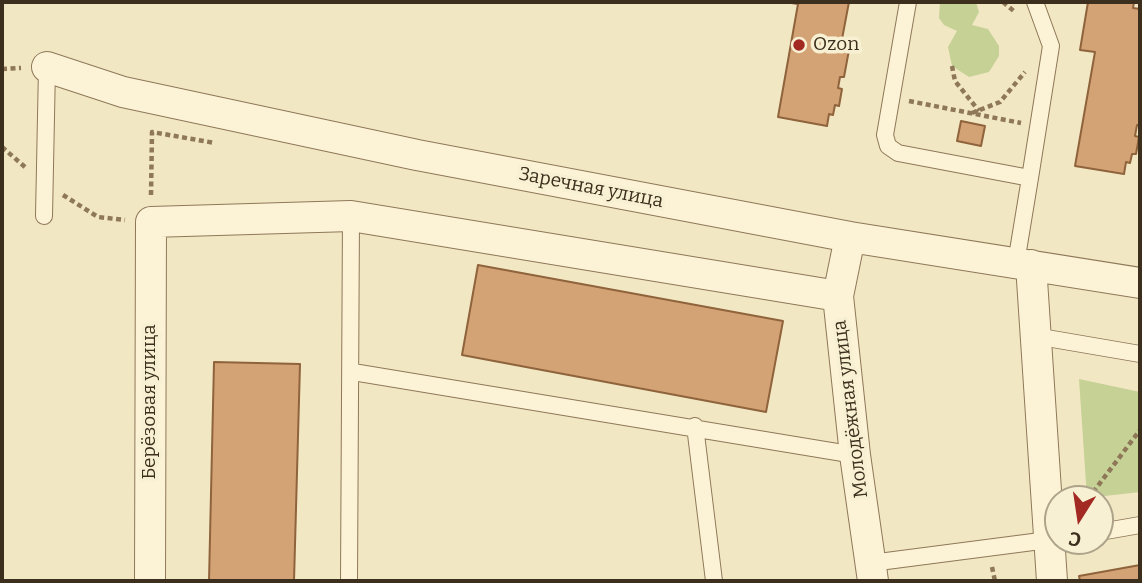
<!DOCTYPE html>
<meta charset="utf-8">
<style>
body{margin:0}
#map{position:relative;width:1142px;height:583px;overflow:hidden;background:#f2e7c3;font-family:Bitter,serif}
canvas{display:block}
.frame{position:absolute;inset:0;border:4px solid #3d2f1d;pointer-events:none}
.north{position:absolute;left:1044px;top:485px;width:70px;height:70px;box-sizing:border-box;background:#f8f0d3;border:2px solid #ada38a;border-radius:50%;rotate:192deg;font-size:19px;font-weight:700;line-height:28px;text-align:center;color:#3d2f1d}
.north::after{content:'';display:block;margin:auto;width:24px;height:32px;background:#a22a22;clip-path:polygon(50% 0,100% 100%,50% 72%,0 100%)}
</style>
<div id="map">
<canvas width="1142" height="583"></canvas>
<div class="frame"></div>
<div class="north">С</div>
</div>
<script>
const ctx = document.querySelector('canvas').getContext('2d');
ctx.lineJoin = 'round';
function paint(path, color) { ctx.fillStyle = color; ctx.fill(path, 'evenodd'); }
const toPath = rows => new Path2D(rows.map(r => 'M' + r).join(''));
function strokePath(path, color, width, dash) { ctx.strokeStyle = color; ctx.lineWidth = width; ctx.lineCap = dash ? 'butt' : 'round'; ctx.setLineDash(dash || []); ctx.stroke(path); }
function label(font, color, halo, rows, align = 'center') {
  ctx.font = font + ' Bitter,serif'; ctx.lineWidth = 7; ctx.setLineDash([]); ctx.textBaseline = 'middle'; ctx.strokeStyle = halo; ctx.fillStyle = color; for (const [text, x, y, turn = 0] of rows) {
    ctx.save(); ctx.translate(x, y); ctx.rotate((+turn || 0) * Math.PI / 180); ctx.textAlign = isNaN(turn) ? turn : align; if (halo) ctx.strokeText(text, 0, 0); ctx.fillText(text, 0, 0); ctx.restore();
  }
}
paint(toPath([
 [940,2,976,2,979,12,972,25,988,29,999,46,999,56,989,72,969,77,952,66,948,47,957,31,944,25,939,18],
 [1079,379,1140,392,1140,492,1087,498]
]), '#c6d196');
const building = toPath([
 [785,2,849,2,842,39,846,39,844,50,849,50,844,77,840,77,838,88,842,89,839,106,835,105,833,115,829,114,827,126,778,117,798,4,785,2],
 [1088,2,1134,2,1133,8,1140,9,1140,126,1137,125,1135,136,1139,137,1136,154,1132,154,1130,163,1126,162,1124,174,1075,166,1095,52,1080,50,1088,2],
 [961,121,985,126,981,146,957,141,961,121],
 [478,265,783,321,766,412,462,355,478,265],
 [214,362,300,364,294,581,209,581,214,362],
 [1140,565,1140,581,1080,581,1079,576,1140,565]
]);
paint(building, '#d3a376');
strokePath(building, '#8f633b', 2);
const lane = toPath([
 [908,2,885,135,888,146,898,153,1030,178,1016,263],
 [1030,178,1051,46,1035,2],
 [44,216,47,67],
 [1035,336,1140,354],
 [353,372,855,455],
 [695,426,714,581],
 [1100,532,1140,525],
 [871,563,1056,539],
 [349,581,351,216]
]);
const street = toPath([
 [47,67,123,92,417,155,850,237,1140,283],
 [850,237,838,296,855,455,873,581],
 [1031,265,1052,581],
 [150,581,151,222,351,216,838,296]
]);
strokePath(lane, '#8e7858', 18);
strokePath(street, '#8e7858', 32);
strokePath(toPath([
 [1003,2,1015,12],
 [952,66,955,81,979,111],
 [2,69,21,68],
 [909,101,1021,123],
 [972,113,1000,102,1025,72],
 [2,147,25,167],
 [63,195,98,217,125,220],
 [151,195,152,132,215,143],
 [1088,499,1140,430],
 [992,567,995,581]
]), '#8e7858', 4.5, [5, 3.5]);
strokePath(lane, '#fcf3d7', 16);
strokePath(street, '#fcf3d7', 30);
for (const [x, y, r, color] of [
 [799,45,7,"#a22a22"]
]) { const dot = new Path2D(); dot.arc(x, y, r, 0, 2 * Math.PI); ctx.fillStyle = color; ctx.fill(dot); strokePath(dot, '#f8f0d3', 2.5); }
label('19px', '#3d2f1d', '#f8f0d3', [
 ["Ozon",813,45]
], 'left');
label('19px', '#3d2f1d', '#f8f0d3', [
 ["Заречная улица",591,188,11],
 ["Берёзовая улица",150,402,-90],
 ["Молодёжная улица",851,409,-97]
]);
</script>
